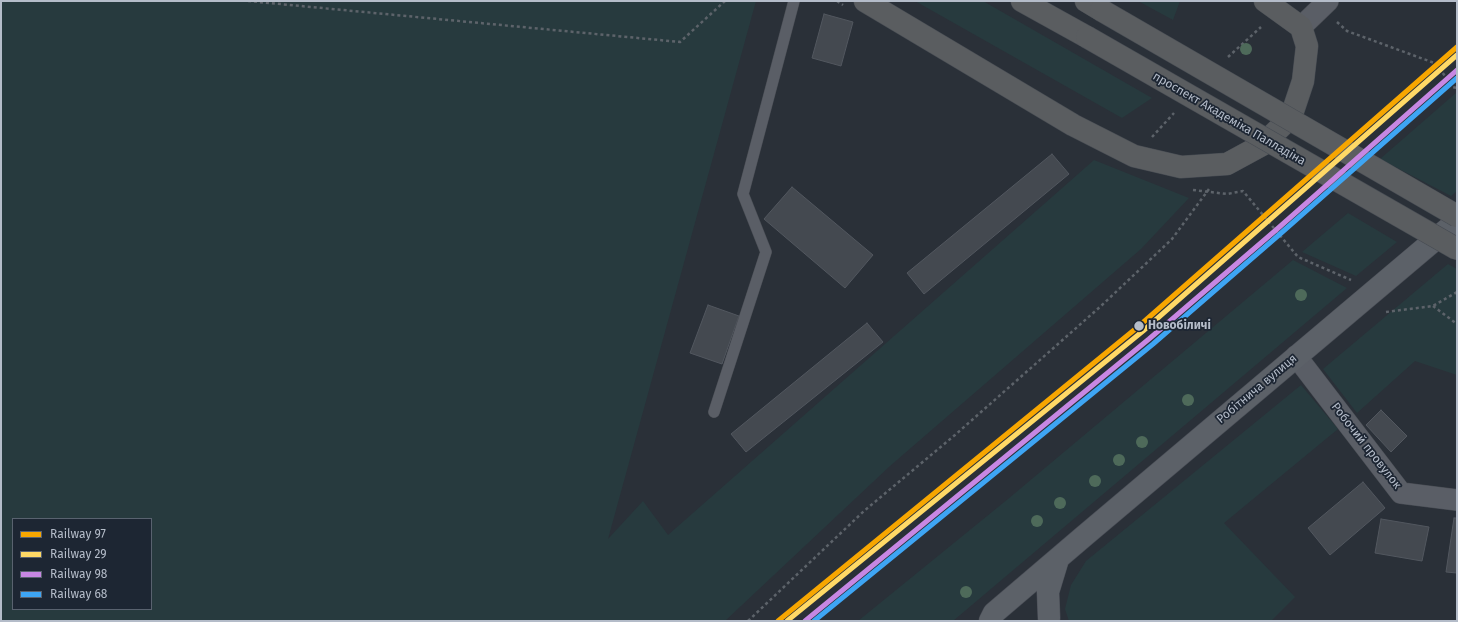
<!DOCTYPE html>
<meta charset="utf-8">
<style>
body{margin:0}
#map{position:relative;width:1458px;height:622px;overflow:hidden;background:#2a3038;font-family:"Fira Sans",sans-serif}
canvas{display:block}
.frame{position:absolute;inset:0;border:2px solid #b4bcc9;pointer-events:none}
.legend{position:absolute;left:12px;top:518px;width:140px;height:92px;box-sizing:border-box;background:#1d2633;border:1px solid #59626f;margin:0;padding:5px 7px;list-style:none;font-size:12px;color:#b4bcc9}
.legend li{display:flex;align-items:center;gap:8px;height:20px}
.legend b{width:20px;border:1px solid #59626f}
</style>
<div id="map">
<canvas width="1458" height="622"></canvas>
<div class="frame"></div>
<ul class="legend">
<li><b style="height:5px;background:#f7a600"></b>Railway 97</li>
<li><b style="height:5px;background:#ffd966"></b>Railway 29</li>
<li><b style="height:5px;background:#c787e3"></b>Railway 98</li>
<li><b style="height:5px;background:#3ea5f4"></b>Railway 68</li>
</ul>
</div>
<script>
const ctx = document.querySelector('canvas').getContext('2d');
ctx.lineJoin = 'round';
function paint(path, color) { ctx.fillStyle = color; ctx.fill(path, 'evenodd'); }
const toPath = rows => new Path2D(rows.map(r => 'M' + r).join(''));
function strokePath(path, color, width, dash) { ctx.strokeStyle = color; ctx.lineWidth = width; ctx.lineCap = dash ? 'butt' : 'round'; ctx.setLineDash(dash || []); ctx.stroke(path); }
function label(font, color, halo, rows, align = 'center') {
  ctx.font = font + ' "Fira Sans",sans-serif'; ctx.lineWidth = 3.5; ctx.setLineDash([]); ctx.textBaseline = 'middle'; ctx.strokeStyle = halo; ctx.fillStyle = color; for (const [text, x, y, turn = 0] of rows) {
    ctx.save(); ctx.translate(x, y); ctx.rotate((+turn || 0) * Math.PI / 180); ctx.textAlign = isNaN(turn) ? turn : align; if (halo) ctx.strokeText(text, 0, 0); ctx.fillText(text, 0, 0); ctx.restore();
  }
}
paint(toPath([
 [1,1,756,1,608,539,643,501,668,535,1094,160,1189,198,1141,249,890,466,725,621,1,621],
 [13,519,151,519,151,609,13,609],
 [915,1,983,1,1152,98,1122,118],
 [1138,1,1180,1,1173,20],
 [1457,92,1457,191,1451,196,1380,159],
 [1348,213,1397,242,1356,276,1302,252],
 [1293,260,1347,288,953,621,858,621,1008,499],
 [1448,264,1457,269,1457,375,1415,361,1357,413,1323,369],
 [1301,385,1338,429,1224,523,1295,597,1271,621,1069,621,1065,609,1071,585,1086,561]
]), '#273a3e');
const building = toPath([
 [824,14,853,22,841,66,812,58,824,14],
 [1052,154,1069,174,924,294,907,273,1052,154],
 [792,187,873,255,845,288,764,219,792,187],
 [708,305,739,316,722,364,690,353,708,305],
 [867,323,883,342,746,452,731,434,867,323],
 [1381,410,1407,436,1391,452,1366,425,1381,410],
 [1363,482,1385,508,1330,555,1308,528,1363,482],
 [1454,518,1457,518,1457,573,1446,572,1454,518],
 [1381,519,1429,527,1422,561,1375,553,1381,519]
]);
paint(building, '#444950');
strokePath(building, '#52575f', 1);
const lane = toPath([
 [714,412,766,252,743,194,794,1]
]);
const street = toPath([
 [1301,27,1328,1],
 [1296,356,1401,493,1457,500]
]);
const primary = toPath([
 [1049,618,1048,592,1058,559],
 [990,621,994,613,1083,537,1457,221]
]);
const highway = toPath([
 [865,1,1073,125,1134,156,1181,167,1227,164,1262,145,1291,117,1303,81,1307,46,1301,27,1265,1],
 [1022,1,1087,37],
 [1086,1,1101,10]
]);
strokePath(lane, '#484c53', 12);
strokePath(street, '#484c53', 22);
strokePath(primary, '#484c55', 23);
strokePath(highway, '#474c53', 23);
strokePath(toPath([
 [248,1,680,42,725,1],
 [837,1,843,5],
 [1337,22,1347,31,1437,64,1452,87,1457,88],
 [1228,57,1261,27],
 [1152,137,1174,113],
 [1193,190,1227,194,1243,191,1298,257,1351,280],
 [1433,306,1457,324],
 [1386,312,1433,306,1457,292],
 [748,621,864,511,955,435,1101,306,1172,239,1209,189]
]), '#5d636a', 2.5, [3, 3]);
strokePath(lane, '#5a5e66', 11);
strokePath(street, '#5a5e66', 21);
strokePath(primary, '#5c6168', 22);
strokePath(highway, '#5a5d60', 22);
const highwayBridge = toPath([
 [1101,10,1457,216],
 [1087,37,1457,249]
]);
strokePath(highwayBridge, '#474c53', 23, []);
strokePath(highwayBridge, '#5a5d60', 22);
strokePath(toPath([
 [778,621,1139,326,1457,47]
]), '#f7a600', 5);
strokePath(toPath([
 [787,621,1143,331,1457,55]
]), '#ffd966', 5);
strokePath(toPath([
 [805,621,1149,339,1276,230,1457,70]
]), '#c787e3', 5);
strokePath(toPath([
 [814,621,1153,344,1280,234,1457,78]
]), '#3ea5f4', 5);
ctx.fillStyle = '#4e6a5a';
for (const [x, y] of [
 [1246,49],
 [1301,295],
 [1188,400],
 [1142,442],
 [1119,460],
 [1095,481],
 [1060,503],
 [1037,521],
 [966,592]
]) { ctx.beginPath(); ctx.arc(x, y, 6, 0, 2 * Math.PI); ctx.fill(); }
for (const [x, y, r, color] of [
 [1139,326,5.5,"#b4bcc9"]
]) { const dot = new Path2D(); dot.arc(x, y, r, 0, 2 * Math.PI); ctx.fillStyle = color; ctx.fill(dot); strokePath(dot, '#1d2633', 1.5); }
label('12px', '#b4bcc9', '#1d2633', [
 ["проспект Академіка Палладіна",1229,119,30],
 ["Робітнича вулиця",1257,389,-40],
 ["Робочий провулок",1366,446,52]
]);
label('bold 12px', '#b4bcc9', '#1d2633', [
 ["Новобіличі",1148,326]
], 'left');
</script>
